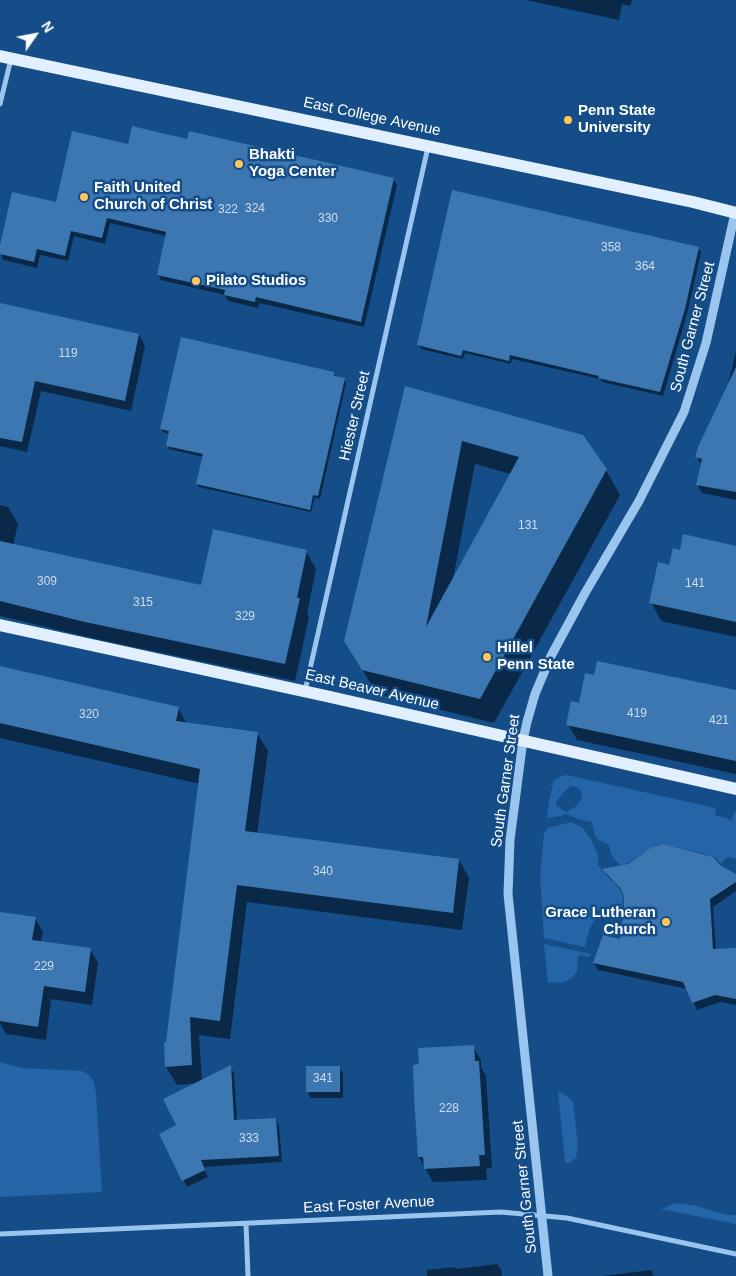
<!DOCTYPE html>
<style>
body{margin:0}
#map{position:relative;width:736px;height:1276px;overflow:hidden;background:#144d88;font-family:Arial,sans-serif}
canvas{display:block}
.north{position:absolute;left:10px;top:10px;width:50px;height:50px;-webkit-text-stroke:4px #144d88;paint-order:stroke;rotate:57deg;font-size:14px;font-weight:700;line-height:20px;text-align:center;color:#fff}
.north::after{content:'';display:block;margin:auto;width:18px;height:22px;background:#fff;clip-path:polygon(50% 0,100% 100%,50% 72%,0 100%)}
</style>
<div id="map">
<canvas width="736" height="1276"></canvas>
<div class="north">N</div>
</div>
<script>
const ctx = document.querySelector('canvas').getContext('2d');
ctx.lineJoin = 'round';
function paint(path, color) { ctx.fillStyle = color; ctx.fill(path, 'evenodd'); }
const toPath = rows => new Path2D(rows.map(r => 'M' + r).join(''));
function strokePath(path, color, width, dash) { ctx.strokeStyle = color; ctx.lineWidth = width; ctx.lineCap = dash ? 'butt' : 'round'; ctx.setLineDash(dash || []); ctx.stroke(path); }
function label(font, color, halo, rows, align = 'center') {
  ctx.font = font + ' Arial,sans-serif'; ctx.lineWidth = 5; ctx.setLineDash([]); ctx.textBaseline = 'middle'; ctx.strokeStyle = halo; ctx.fillStyle = color; for (const [text, x, y, turn = 0] of rows) {
    ctx.save(); ctx.translate(x, y); ctx.rotate((+turn || 0) * Math.PI / 180); ctx.textAlign = isNaN(turn) ? turn : align; if (halo) ctx.strokeText(text, 0, 0); ctx.fillText(text, 0, 0); ctx.restore();
  }
}
paint(toPath([
 [567,775,716,808,715,815,727,818,727,819,732,820,734,812,736,812,736,859,729,857,725,859,721,864,716,858,705,854,662,844,656,845,626,864,622,865,618,863,611,854,609,845,597,839,594,833,592,822,581,820,566,814,561,816,547,818,549,800,554,780,562,776],
 [571,786,577,787,581,791,582,798,575,807,566,812,556,805,556,802,563,793],
 [571,822,582,827,591,839,598,855,599,861,597,864,607,876,618,885,623,896,622,915,610,913,600,910,598,911,595,920,590,927,585,947,544,938,540,876,544,833,548,828],
 [544,944,591,954,591,955,588,957,581,955,578,956,577,972,572,978,564,982,548,983],
 [0,1062,22,1068,82,1071,89,1075,94,1082,96,1093,102,1192,0,1197],
 [558,1091,567,1096,573,1102,578,1145,576,1158,569,1163,565,1163],
 [675,1203,693,1205,728,1215,736,1215,736,1224,661,1209]
]), '#2365a6');
paint(toPath([
 [526,0,632,0,630,6,622,4,619,20],
 [188,141,393,179,397,185,364,327,259,303,258,308,228,301,225,295,161,280,158,274,166,236,110,223,105,244,74,236,68,261,40,255,37,268,3,260,0,251,129,145],
 [698,248,701,252,687,314,663,396,602,382,600,379,512,359,511,364,465,353,463,359,421,349,419,345],
 [0,312,139,335,145,346,131,411,41,391,27,452,0,446],
 [736,351,736,500,702,493,697,484,702,466,697,457,727,388],
 [334,374,336,377,344,379,346,383,320,499,315,497,311,512,199,487,197,484,203,457,169,449,168,445,170,434,163,432,161,429],
 [406,388,606,470,620,495,494,723,377,694,360,666],
 [475,464,511,474,453,579],
 [0,505,8,507,18,524,13,545,202,587,306,551,316,569,307,614,309,617,295,681,96,639,0,616],
 [736,547,736,637,661,621,651,602,670,566],
 [0,668,178,708,187,724,257,733,268,751,257,834,459,860,469,878,462,930,247,902,230,1039,199,1035,202,1081,230,1067,234,1073,237,1121,276,1119,279,1126,282,1162,203,1167,208,1177,187,1187,160,1135,178,1126,198,1083,177,1085,166,1067,167,1043,200,784,0,738],
 [736,691,736,774,577,740,568,724,580,705],
 [720,867,736,876,736,891,713,907,716,951,736,949,736,1005,720,1002,697,1010,687,989,598,970,594,963,621,941,625,909,624,893,608,876,604,870],
 [0,913,35,918,43,932,41,942,90,949,98,963,92,1005,51,999,46,1040,6,1034,0,1023],
 [473,1047,481,1060,481,1067,486,1076,492,1168,486,1169,487,1180,433,1182,419,1157],
 [339,1067,343,1074,343,1098,311,1098,307,1091],
 [497,1264,501,1270,502,1276,427,1276,427,1270,455,1267,456,1269],
 [651,1270,654,1276,603,1276]
]), '#0007');
paint(toPath([
 [132,126,187,139,189,131,394,178,361,322,256,297,255,302,224,295,225,290,157,275,166,232,107,218,102,238,71,231,65,256,37,249,34,262,0,254,0,245,12,192,56,202,72,131,128,144],
 [452,190,699,247,685,309,660,392,598,378,599,376,510,355,509,361,463,350,461,356,417,345],
 [0,303,139,334,125,401,35,381,22,442,0,438],
 [181,337,334,372,334,376,345,378,318,496,313,495,310,510,196,484,203,454,166,446,169,431,160,429],
 [736,367,736,492,696,485,702,459,695,457,698,447],
 [405,386,583,435,607,469,480,699,362,670,344,641],
 [462,441,519,457,426,627],
 [213,529,307,550,297,598,300,598,285,664,85,622,0,601,0,541,201,585],
 [683,534,736,546,736,622,649,603,658,562,669,565,673,548,680,550],
 [597,661,736,690,736,761,566,725,571,701,579,703,585,673,594,675],
 [0,666,179,707,176,721,258,732,245,831,459,859,453,913,237,885,220,1021,190,1017,192,1065,165,1067,164,1042,166,1042,200,769,0,723],
 [663,844,713,857,721,866,736,874,736,882,710,899,713,949,736,948,736,999,715,995,692,1003,683,982,593,963,603,935,620,939,624,909,624,896,621,889,602,869,628,864,652,847],
 [0,912,36,917,32,940,91,948,85,992,44,986,38,1027,0,1021],
 [474,1045,475,1061,479,1061,485,1155,479,1155,480,1166,424,1169,423,1157,418,1157,414,1097,413,1065,419,1064,418,1048],
 [231,1065,234,1120,276,1118,279,1156,201,1160,205,1170,182,1181,159,1134,176,1125,163,1099],
 [306,1066,340,1066,340,1092,306,1092]
]), '#3c77b2');
strokePath(toPath([
 [0,104,11,59],
 [305,691,428,147],
 [246,1224,248,1276],
 [0,1234,501,1212,567,1218,736,1254]
]), '#9ac5ef', 5);
strokePath(toPath([
 [548,1276,508,894,510,840,523,740,527,722,535,694,551,656,585,593,639,501,684,412,706,343,735,213]
]), '#9ac5ef', 9);
strokePath(toPath([
 [0,56,693,202,736,213],
 [0,625,326,696,736,789]
]), '#e2efff', 12);
for (const [x, y, r, color] of [
 [568,120,5,"#ffc658"],
 [239,164,5,"#ffc658"],
 [84,197,5,"#ffc658"],
 [196,281,5,"#ffc658"],
 [487,657,5,"#ffc658"],
 [666,922,5,"#ffc658"]
]) { const dot = new Path2D(); dot.arc(x, y, r, 0, 2 * Math.PI); ctx.fillStyle = color; ctx.fill(dot); strokePath(dot, '#144d88', 2); }
label('12px', '#ceddec', null, [
 ["324",255,209],
 ["322",228,210],
 ["330",328,219],
 ["358",611,248],
 ["364",645,267],
 ["119",68,354],
 ["131",528,526],
 ["309",47,582],
 ["141",695,584],
 ["315",143,603],
 ["329",245,617],
 ["419",637,714],
 ["320",89,715],
 ["421",719,721],
 ["340",323,872],
 ["229",44,967],
 ["341",323,1079],
 ["228",449,1109],
 ["333",249,1139]
]);
label('bold 15px', '#fff', '#144d88', [
 ["Penn State",578,111],
 ["University",578,128],
 ["Bhakti",249,155],
 ["Yoga Center",249,172],
 ["Faith United",94,188],
 ["Church of Christ",94,205],
 ["Pilato Studios",206,281],
 ["Hillel",497,648],
 ["Penn State",497,665],
 ["Grace Lutheran",656,913,"right"],
 ["Church",656,930,"right"]
], 'left');
label('15px', '#fff', '#144d88', [
 ["East College Avenue",372,117,12],
 ["South Garner Street",693,327,-75],
 ["Hiester Street",355,416,-77],
 ["East Beaver Avenue",372,690,13],
 ["South Garner Street",506,781,-82],
 ["South Garner Street",525,1187,-96],
 ["East Foster Avenue",369,1205,-3]
]);
</script>
